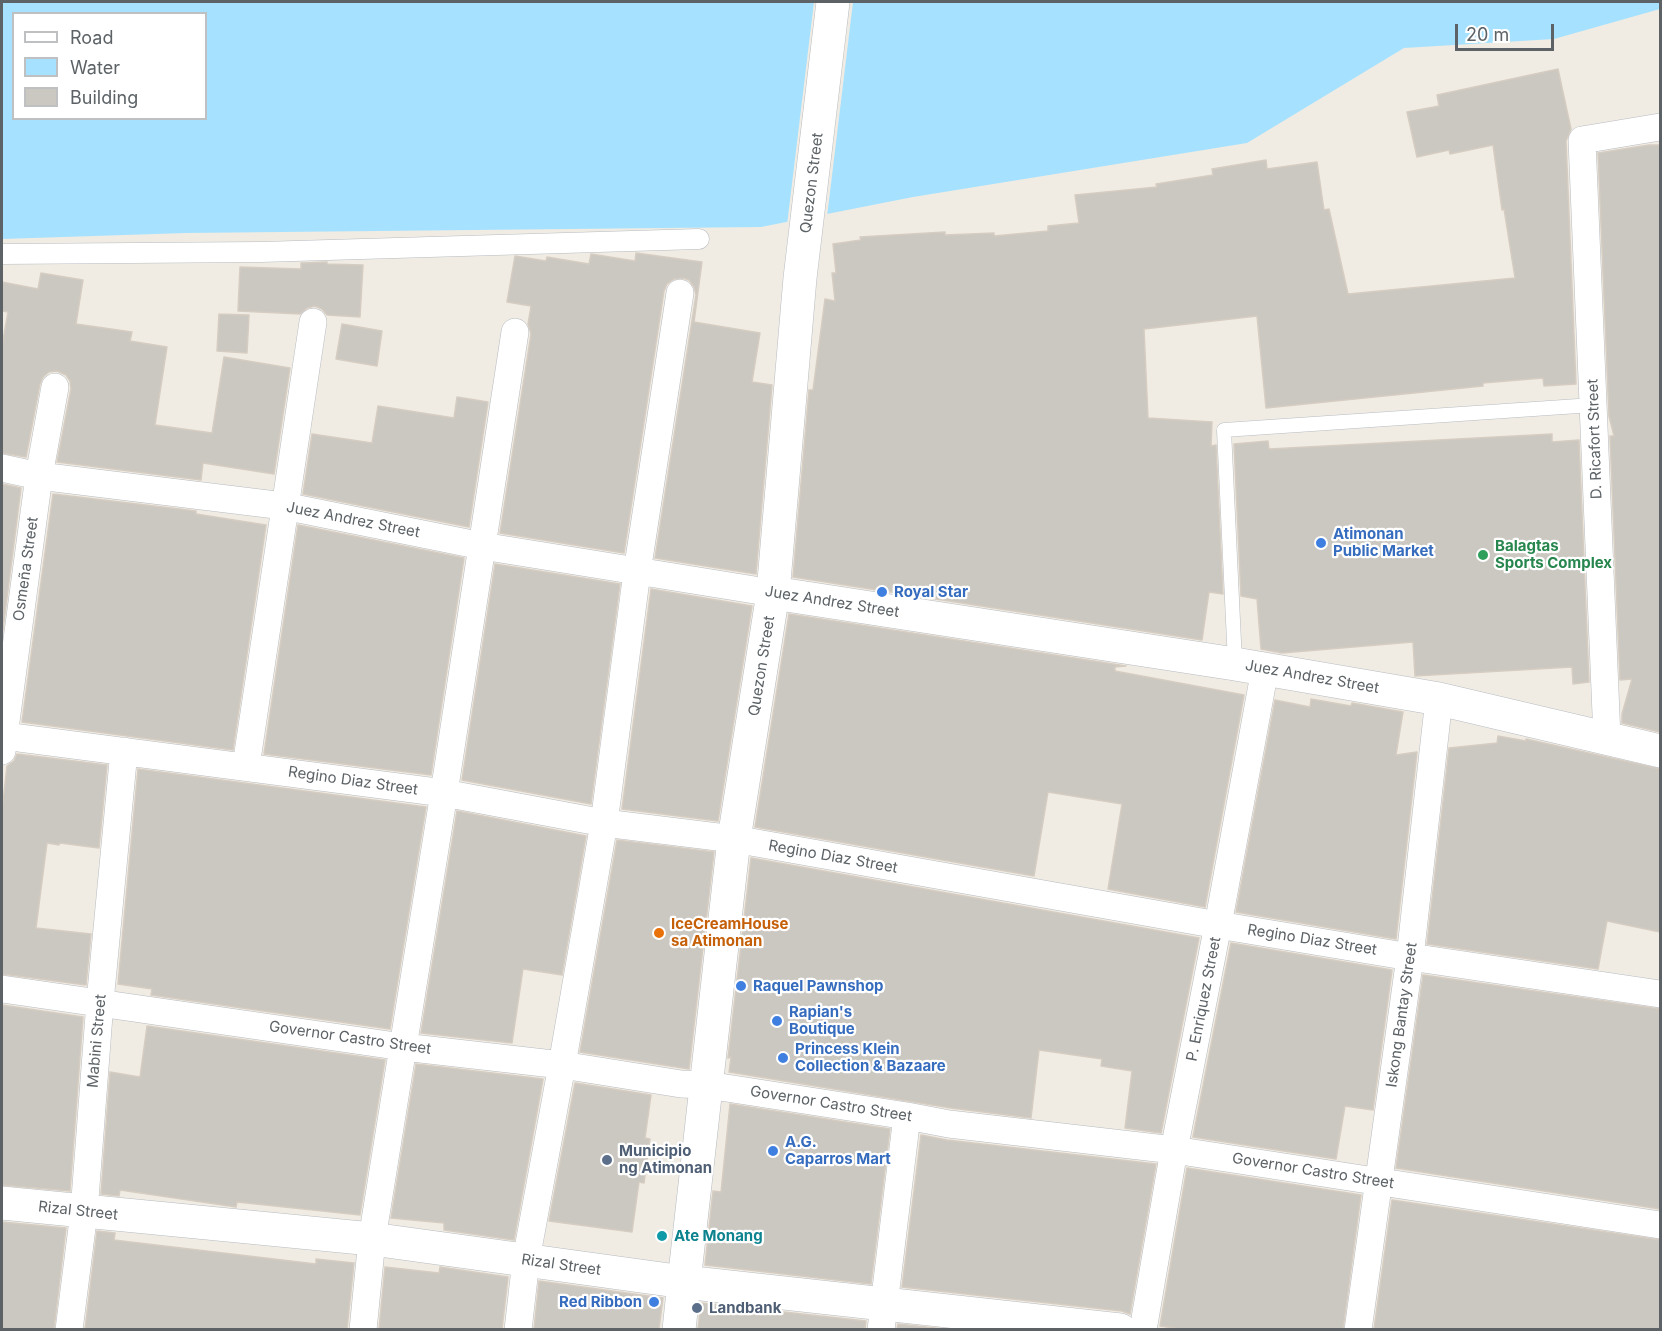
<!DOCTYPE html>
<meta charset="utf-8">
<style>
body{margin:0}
#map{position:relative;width:1662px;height:1331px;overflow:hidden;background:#f0ece4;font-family:Inter,sans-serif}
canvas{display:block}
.frame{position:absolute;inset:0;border:3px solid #5c6266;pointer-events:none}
.legend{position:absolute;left:12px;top:12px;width:195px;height:108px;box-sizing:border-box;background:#fff;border:2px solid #bec0c2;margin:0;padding:8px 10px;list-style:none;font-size:18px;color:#5c6266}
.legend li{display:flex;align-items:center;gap:12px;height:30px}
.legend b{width:30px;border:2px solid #bec0c2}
.scale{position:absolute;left:1455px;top:24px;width:99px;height:27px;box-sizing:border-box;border:3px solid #5c6266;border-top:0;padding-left:8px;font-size:18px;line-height:21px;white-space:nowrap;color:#5c6266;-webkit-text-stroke:4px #fff;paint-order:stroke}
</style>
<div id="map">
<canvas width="1662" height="1331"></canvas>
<div class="frame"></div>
<ul class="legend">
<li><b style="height:8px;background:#fff"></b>Road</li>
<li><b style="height:16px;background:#a6e2ff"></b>Water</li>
<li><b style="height:16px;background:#cbc7c1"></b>Building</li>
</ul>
<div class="scale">20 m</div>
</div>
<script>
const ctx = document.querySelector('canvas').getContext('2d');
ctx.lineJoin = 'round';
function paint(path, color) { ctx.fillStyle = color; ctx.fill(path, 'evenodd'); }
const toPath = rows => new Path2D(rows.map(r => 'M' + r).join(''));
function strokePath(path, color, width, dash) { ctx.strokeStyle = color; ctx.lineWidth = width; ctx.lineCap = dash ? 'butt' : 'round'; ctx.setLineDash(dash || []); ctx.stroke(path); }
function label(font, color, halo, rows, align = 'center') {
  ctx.font = font + ' Inter,sans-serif'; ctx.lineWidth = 4.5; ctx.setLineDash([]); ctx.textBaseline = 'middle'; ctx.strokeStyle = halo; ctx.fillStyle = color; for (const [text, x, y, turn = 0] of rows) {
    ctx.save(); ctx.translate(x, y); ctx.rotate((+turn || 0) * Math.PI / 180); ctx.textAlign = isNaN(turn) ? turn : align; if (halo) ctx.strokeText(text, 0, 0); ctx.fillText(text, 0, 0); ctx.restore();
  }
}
paint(toPath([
 [2,2,1660,2,1660,9,1554,39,1404,48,1247,143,913,197,761,227,186,233,2,239],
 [14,14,206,14,206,118,14,118]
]), '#a6e2ff');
paint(toPath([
 [814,2,853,2,827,217,787,225]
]), '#f0ece4');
const building = toPath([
 [1558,69,1571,129,1566,141,1576,384,1544,386,1543,378,1483,383,1483,386,1266,408,1257,316,1144,329,1148,418,1212,422,1211,446,1216,445,1223,594,1209,592,1202,640,793,577,809,390,813,390,825,299,835,301,832,273,836,273,833,244,861,240,860,237,945,232,945,235,994,233,994,236,1048,231,1048,226,1079,223,1075,195,1157,187,1156,184,1213,175,1212,169,1266,160,1267,169,1317,162,1324,210,1329,209,1348,294,1515,278,1504,209,1502,210,1493,145,1450,154,1449,150,1417,157,1407,112,1439,106,1437,95,1558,69],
 [1649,145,1660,145,1660,732,1622,723,1622,714,1632,679,1620,680,1610,436,1614,436,1609,416,1598,153,1649,145],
 [636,253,702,262,694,322,760,333,752,382,772,385,756,574,655,558,696,295,694,287,689,280,683,278,674,279,667,284,664,291,624,553,500,533,531,334,528,324,531,306,507,302,515,256,546,261,547,257,589,264,591,254,635,261,636,253],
 [327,262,327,264,363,265,360,317,327,315,322,309,315,306,307,308,300,314,238,311,240,267,301,269,301,263,327,262],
 [41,273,83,280,76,324,132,332,130,341,167,347,155,425,212,433,224,357,290,368,274,474,203,463,201,480,57,462,71,389,70,381,66,375,57,371,49,372,43,377,40,384,26,457,2,453,2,346,8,312,2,311,2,282,38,289,41,273],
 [219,314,249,315,247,353,217,351,219,314],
 [342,324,382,331,377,366,336,359,342,324],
 [457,397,488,402,469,527,303,494,312,434,372,443,378,406,454,418,457,397],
 [1552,434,1552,442,1579,440,1589,682,1573,684,1572,667,1415,676,1413,642,1282,653,1261,649,1257,599,1241,596,1234,444,1268,441,1269,449,1552,434],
 [2,484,21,488,2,637,2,484],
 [53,494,196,511,196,514,266,525,233,750,22,722,53,494],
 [298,525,464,558,431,775,264,754,298,525],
 [495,564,620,584,591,804,462,780,495,564],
 [651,589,752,606,718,821,622,809,651,589],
 [789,614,1126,666,1115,667,1115,671,1244,695,1205,907,1108,889,1122,804,1048,792,1034,876,755,827,789,614],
 [1311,699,1351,706,1352,703,1403,712,1396,755,1417,752,1396,939,1236,912,1275,700,1310,707,1311,699],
 [1498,736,1526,741,1526,739,1660,769,1660,932,1607,921,1598,969,1427,944,1449,748,1497,743,1498,736],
 [17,754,107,765,99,848,60,843,59,845,47,843,36,928,91,934,86,985,2,974,2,810,7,766,14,761,17,754],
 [138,769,426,807,390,1029,151,995,152,989,118,984,138,769],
 [457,811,586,836,562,975,523,969,512,1043,421,1033,457,811],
 [617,840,714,852,689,1069,580,1052,617,840],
 [751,858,1199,938,1161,1133,1125,1128,1132,1071,1101,1066,1102,1059,1039,1050,1031,1118,951,1108,729,1072,731,1057,728,1058,751,858],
 [1231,943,1392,970,1373,1110,1345,1106,1336,1159,1193,1137,1231,943],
 [1423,975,1660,1009,1660,1209,1396,1168,1423,975],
 [2,1005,83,1017,70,1191,2,1185,2,1005],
 [147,1026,385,1060,360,1215,237,1202,236,1207,120,1190,119,1196,101,1194,110,1072,140,1077,147,1026],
 [416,1064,543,1079,514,1240,444,1230,444,1223,391,1218,416,1064],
 [575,1083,651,1095,645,1138,650,1139,644,1183,639,1182,632,1232,549,1221,575,1083],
 [730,1104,890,1129,871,1284,705,1265,713,1191,721,1192,730,1104],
 [921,1135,947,1140,1156,1164,1130,1314,1122,1311,902,1287,921,1135],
 [1187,1168,1361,1195,1343,1329,1180,1329,1160,1326,1187,1168],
 [1392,1200,1660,1240,1660,1329,1374,1329,1392,1200],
 [2,1222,66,1228,54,1329,2,1329,2,1222],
 [97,1231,115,1233,114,1240,316,1264,316,1259,354,1263,347,1329,85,1329,97,1231],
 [385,1267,439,1273,440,1267,508,1277,502,1329,379,1329,385,1267],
 [539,1281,663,1298,659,1329,534,1329,539,1281],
 [701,1303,866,1321,865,1329,698,1329,701,1303],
 [898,1324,944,1329,897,1329,898,1324]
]);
paint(building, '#cbc7c1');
strokePath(building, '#d6cdc2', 1.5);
const service = toPath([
 [1235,663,1224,430,1593,405]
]);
const pedestrian = toPath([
 [2,254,261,252,699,239]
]);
const minor = toPath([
 [2,468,39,476,284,506,482,546,773,593],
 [4,736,444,793,604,823,734,839,1218,925,1410,957,1660,994],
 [1607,738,1582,140,1660,127],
 [2,751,39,476,55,387],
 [246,766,313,322],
 [2,989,403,1047,562,1065,681,1084,707,1085,907,1116,949,1124,1174,1150,1660,1225],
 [69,1330,84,1212,100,1002,124,751],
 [363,1330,372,1239,444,793,515,332],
 [518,1330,526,1260,562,1065,604,823,637,572,680,293],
 [881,1330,907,1116],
 [1143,1330,1174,1150,1218,925,1265,669],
 [1358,1330,1410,957,1439,699]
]);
const tertiary = toPath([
 [833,2,800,278,773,593,734,839,684,1282,1120,1330],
 [773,593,1235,664,1439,699,1660,751]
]);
const secondary = toPath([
 [2,1203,372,1239,684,1282,679,1330]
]);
strokePath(service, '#b7bbc0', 15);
strokePath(pedestrian, '#b7bbc0', 21);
strokePath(minor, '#b7bbc0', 28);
strokePath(tertiary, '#b7bbc0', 34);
strokePath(secondary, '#b6bbc0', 34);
strokePath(service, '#fff', 14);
strokePath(pedestrian, '#fff', 20);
strokePath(minor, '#fff', 27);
strokePath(tertiary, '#fff', 33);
strokePath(secondary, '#fff', 33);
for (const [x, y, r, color] of [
 [1321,543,6,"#3f7fe0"],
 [1483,555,6,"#2e9e5b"],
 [882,592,6,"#3f7fe0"],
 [659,933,6,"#e8710a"],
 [741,986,6,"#3f7fe0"],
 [777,1021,6,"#3f7fe0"],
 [783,1058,6,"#3f7fe0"],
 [773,1151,6,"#3f7fe0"],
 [607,1160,6,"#5c6f8a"],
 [662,1236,6,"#0f9aa8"],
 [654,1302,6,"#3f7fe0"],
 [697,1308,6,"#5c6f8a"]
]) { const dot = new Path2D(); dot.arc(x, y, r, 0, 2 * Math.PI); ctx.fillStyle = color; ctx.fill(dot); strokePath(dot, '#fff', 2); }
label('15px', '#5c6266', '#fff', [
 ["Quezon Street",812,183,-83],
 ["D. Ricafort Street",1595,439,-92],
 ["Juez Andrez Street",353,520,11],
 ["Osmeña Street",26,569,-82],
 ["Juez Andrez Street",832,602,9],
 ["Quezon Street",762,666,-81],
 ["Juez Andrez Street",1312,677,10],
 ["Regino Diaz Street",353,781,8],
 ["Regino Diaz Street",833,857,10],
 ["Regino Diaz Street",1312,940,9],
 ["P. Enriquez Street",1204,999,-79],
 ["Iskong Bantay Street",1402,1015,-82],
 ["Governor Castro Street",350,1038,8],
 ["Mabini Street",97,1041,-85],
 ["Governor Castro Street",831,1104,9],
 ["Governor Castro Street",1313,1171,9],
 ["Rizal Street",78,1211,6],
 ["Rizal Street",561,1265,8]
]);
label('bold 15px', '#366cbe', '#fff', [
 ["Atimonan",1333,534],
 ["Public Market",1333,551],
 ["Royal Star",894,592],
 ["Raquel Pawnshop",753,986],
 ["Rapian's",789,1012],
 ["Boutique",789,1029],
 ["Princess Klein",795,1049],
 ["Collection & Bazaare",795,1066],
 ["A.G.",785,1142],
 ["Caparros Mart",785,1159],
 ["Red Ribbon",642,1302,"right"]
], 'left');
label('bold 15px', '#27864d', '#fff', [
 ["Balagtas",1495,546],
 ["Sports Complex",1495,563]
], 'left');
label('bold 15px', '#c56008', '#fff', [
 ["IceCreamHouse",671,924],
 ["sa Atimonan",671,941]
], 'left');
label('bold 15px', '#4e5e75', '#fff', [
 ["Municipio",619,1151],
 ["ng Atimonan",619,1168],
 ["Landbank",709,1308]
], 'left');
label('bold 15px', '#0d838f', '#fff', [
 ["Ate Monang",674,1236]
], 'left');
</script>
